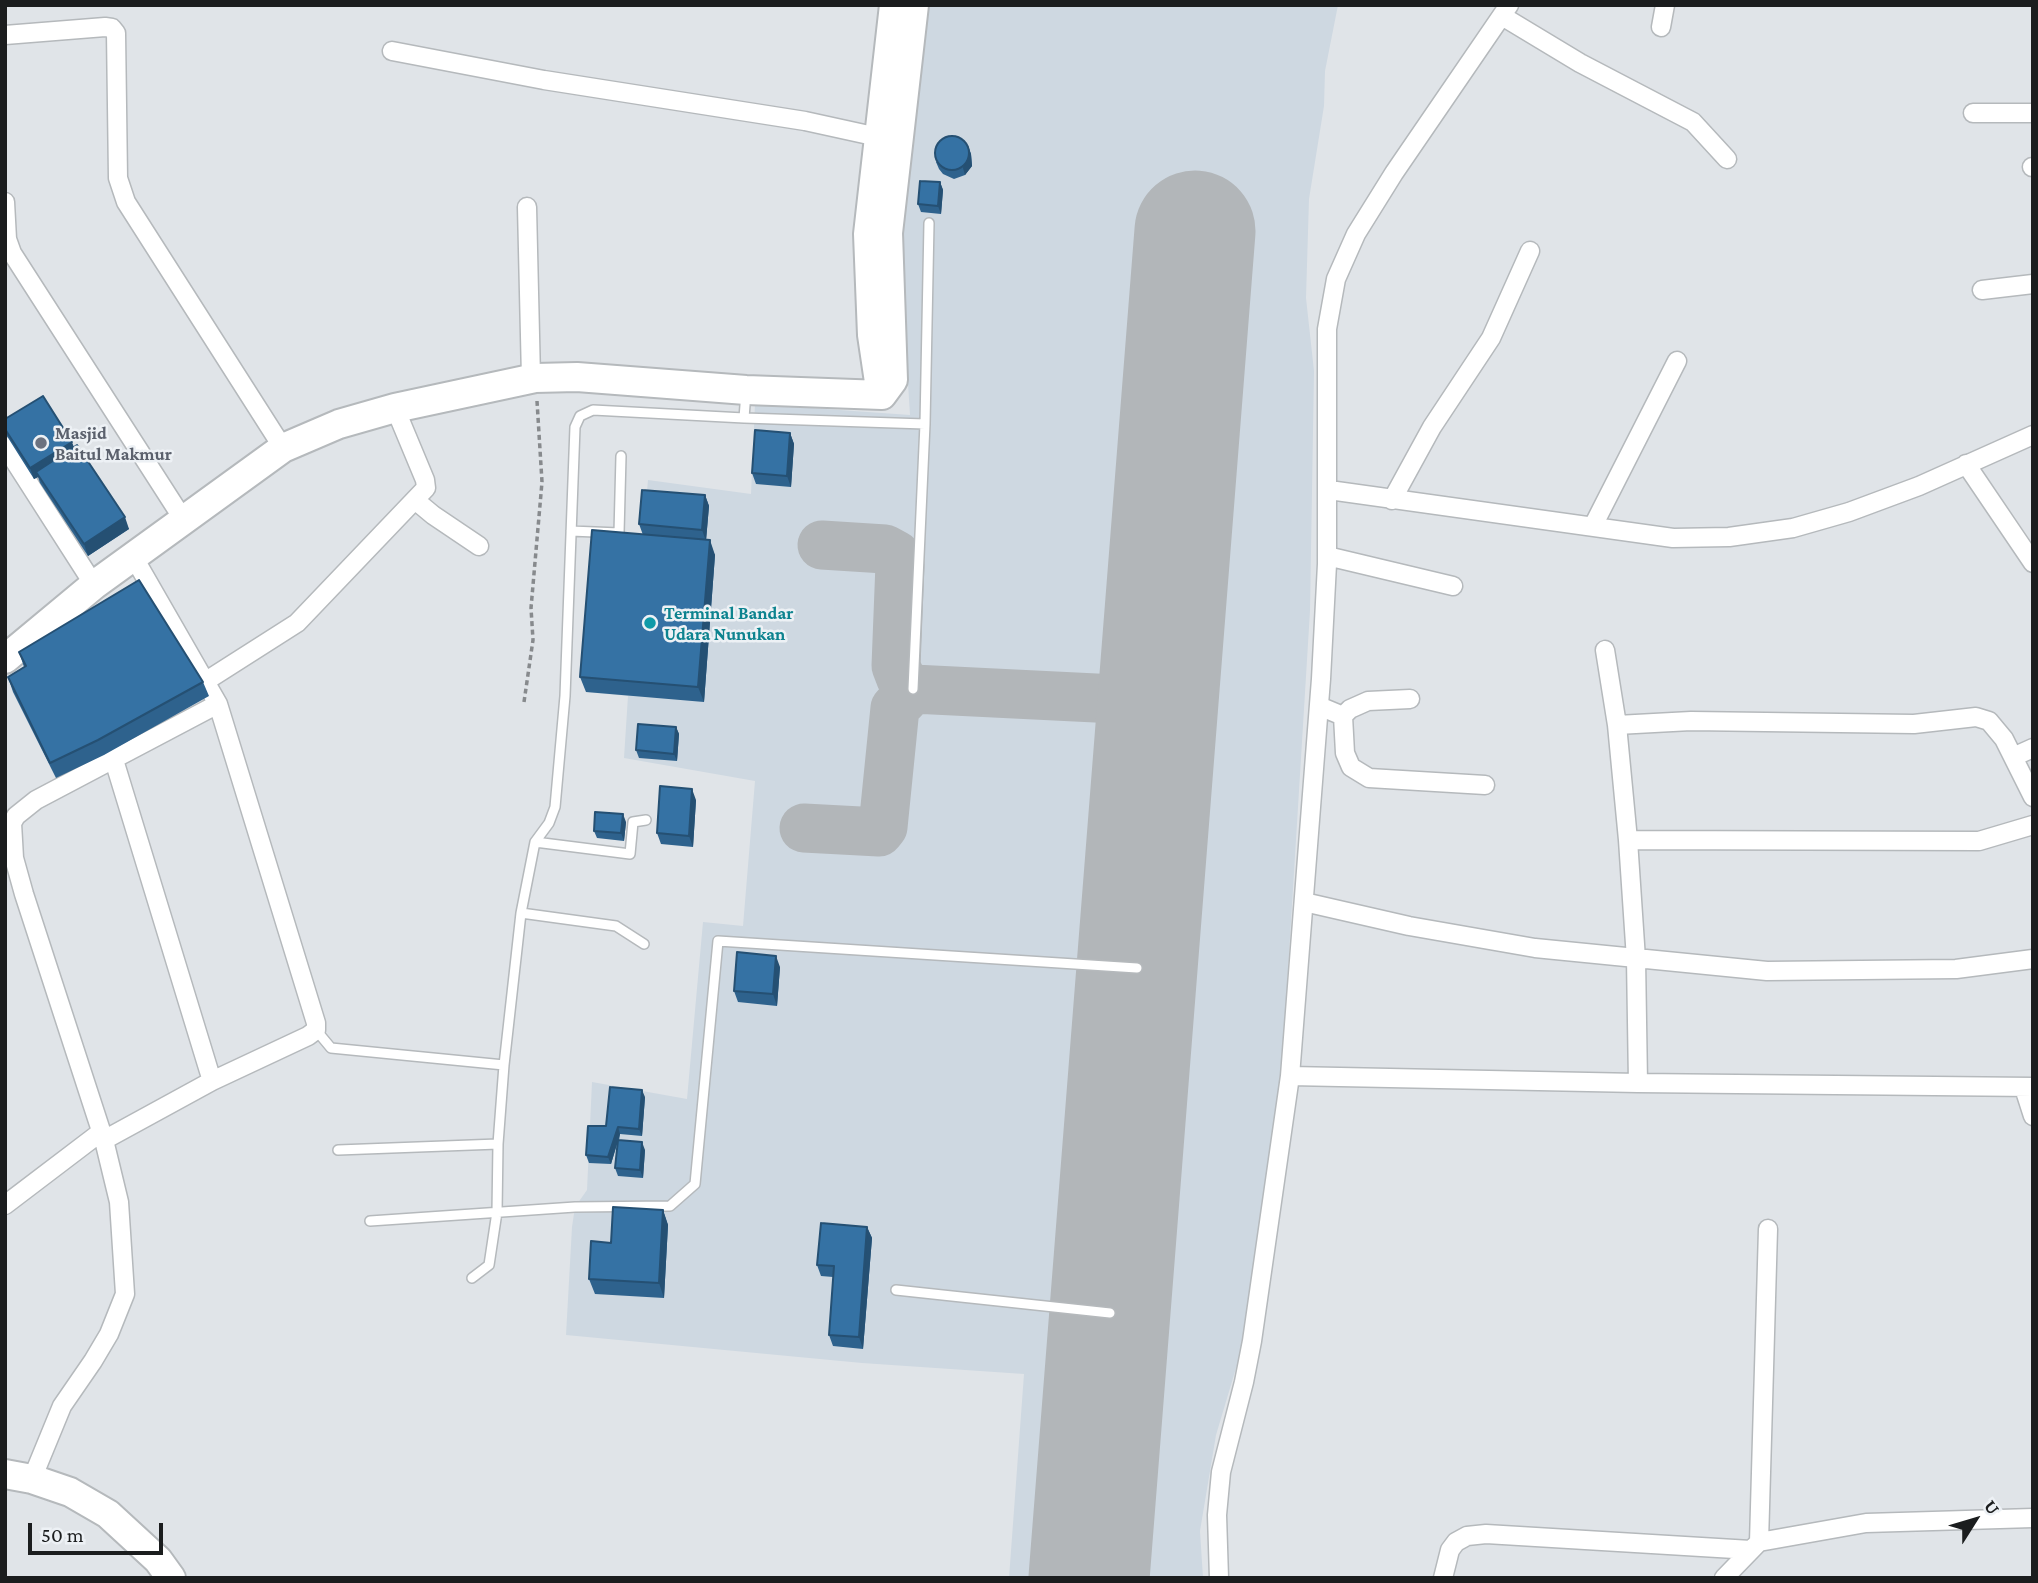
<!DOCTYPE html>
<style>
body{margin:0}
#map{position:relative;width:2038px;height:1583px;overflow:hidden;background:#e0e4e8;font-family:"Crimson Pro",serif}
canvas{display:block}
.frame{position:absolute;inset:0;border:7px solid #1b1d1e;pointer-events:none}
.north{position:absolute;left:1940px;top:1485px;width:70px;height:70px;-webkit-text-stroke:5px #edf1f5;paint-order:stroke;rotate:53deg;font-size:19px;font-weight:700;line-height:28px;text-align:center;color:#1b1d1e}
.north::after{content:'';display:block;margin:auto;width:24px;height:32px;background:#1b1d1e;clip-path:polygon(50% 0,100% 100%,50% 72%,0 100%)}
.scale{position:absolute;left:28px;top:1523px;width:135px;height:32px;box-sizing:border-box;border:4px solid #1b1d1e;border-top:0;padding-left:9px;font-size:21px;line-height:24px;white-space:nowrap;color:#1b1d1e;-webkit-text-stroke:5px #edf1f5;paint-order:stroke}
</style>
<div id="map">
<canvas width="2038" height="1583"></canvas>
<div class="frame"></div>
<div class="north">U</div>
<div class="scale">50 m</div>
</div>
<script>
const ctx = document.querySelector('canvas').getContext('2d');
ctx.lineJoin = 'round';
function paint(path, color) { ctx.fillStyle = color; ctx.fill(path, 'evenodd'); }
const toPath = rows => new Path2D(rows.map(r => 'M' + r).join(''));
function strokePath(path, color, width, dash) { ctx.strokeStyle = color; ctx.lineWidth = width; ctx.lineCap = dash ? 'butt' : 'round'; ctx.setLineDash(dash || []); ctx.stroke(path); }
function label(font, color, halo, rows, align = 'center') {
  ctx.font = font + ' "Crimson Pro",serif'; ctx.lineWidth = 5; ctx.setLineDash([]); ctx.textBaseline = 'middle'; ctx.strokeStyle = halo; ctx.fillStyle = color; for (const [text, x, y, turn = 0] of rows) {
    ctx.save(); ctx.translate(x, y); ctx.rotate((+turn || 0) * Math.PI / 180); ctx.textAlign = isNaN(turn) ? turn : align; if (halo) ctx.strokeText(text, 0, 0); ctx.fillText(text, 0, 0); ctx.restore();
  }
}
paint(toPath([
 [922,5,1338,5,1325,71,1324,106,1309,199,1306,298,1314,371,1310,611,1283,1052,1248,1328,1216,1435,1200,1531,1203,1578,1009,1578,1024,1374,862,1363,566,1335,572,1227,575,1207,587,1190,592,1082,687,1099,703,922,743,926,755,781,624,758,628,696,586,692,643,535,648,480,751,494,755,404,910,415,899,240]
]), '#ced8e1');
strokePath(toPath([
 [822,545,885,549,896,555,900,564,896,666,901,679,913,689,1116,699,1144,682,1161,663],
 [1116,699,1137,715,1155,740],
 [804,828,879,832,883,827,895,708,913,689]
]), '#b2b6b9', 49);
strokePath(toPath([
 [1089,1578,1195,231]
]), '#b2b6b9', 121);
const service = toPath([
 [744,418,746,392],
 [571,531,619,533,621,456],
 [913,689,925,424,929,223],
 [535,842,630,854,633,822,646,820],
 [521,913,616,926,644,944],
 [316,1030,331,1048,504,1065],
 [338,1150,498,1144],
 [370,1221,575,1207,670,1206,695,1184,718,941,1137,968],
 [472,1278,489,1265,497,1212,498,1144,504,1065,521,913,535,842,549,823,555,807,565,696,575,427,580,416,593,410,744,418,925,424],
 [896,1290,1110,1313]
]);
const minor = toPath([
 [1502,16,1580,63,1693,122,1727,159],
 [1661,27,1665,5],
 [5,35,105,27,112,28,116,33,118,178,126,202,283,448],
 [392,51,544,80,805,121,878,137],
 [1973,113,2033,113],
 [2032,167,2033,167],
 [5,202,7,239,12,253,183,519],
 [527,207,531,378],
 [1982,290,2033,284],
 [5,446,94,585],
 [1966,464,2033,563],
 [1329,490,1673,538,1729,537,1793,528,1849,512,1919,486,2033,435],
 [415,500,433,515,479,546],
 [1392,500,1432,427,1491,338,1530,251],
 [1593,526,1677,361],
 [133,556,218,704,316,1023,316,1030,308,1036,212,1081],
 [1327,556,1453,586],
 [1605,650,1617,725],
 [206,681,297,623,426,488,425,480,395,408],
 [1319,706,1343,716,1345,753,1351,767,1369,778,1485,785],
 [1343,716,1350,709,1368,701,1410,699],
 [2013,757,2033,748],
 [1628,840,1617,725,1691,721,1914,724,1976,717,1989,721,2004,739,2033,797],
 [1304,902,1409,926,1535,948,1767,971,1956,969,2033,959],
 [1290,1076,1638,1083,2033,1087],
 [1638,1083,1636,959,1628,840,1979,841,2033,825],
 [2024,1088,2033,1116],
 [104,1140,212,1081,114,760],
 [5,1205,101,1132],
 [32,1479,62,1406,93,1361,109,1334,125,1294,119,1202,104,1140,24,894,14,858,12,823,16,816,36,800,218,704],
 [1759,1542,1768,1229],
 [1219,1578,1217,1515,1221,1472,1244,1382,1252,1341,1290,1076,1321,679,1327,564,1327,329,1336,279,1356,234,1394,173,1509,5],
 [1443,1578,1450,1550,1456,1542,1467,1536,1486,1534,1751,1550],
 [1724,1578,1759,1542,1866,1523,2033,1518]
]);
const trunk = toPath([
 [879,382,872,335,868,234,894,5],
 [882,395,893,380,888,233,914,5],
 [5,659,94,585,283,448,339,424,395,408,535,378,577,377,746,390,882,395],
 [5,1474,32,1479,70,1492,108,1514,158,1560,171,1578]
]);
strokePath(service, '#b5b9bc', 12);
strokePath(minor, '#b5b9bc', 21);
strokePath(trunk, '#b5b9bc', 32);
strokePath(toPath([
 [524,702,533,640,531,608,542,482,537,401]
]), '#878a8d', 3.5, [5, 3.5]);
strokePath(service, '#fff', 9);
strokePath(minor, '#fff', 18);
strokePath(trunk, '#fff', 28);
paint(toPath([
 [968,146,971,154,972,166,965,175,954,179,943,174,939,169,936,162],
 [940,182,943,190,941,214,921,212,918,204],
 [5,419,74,447,129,529,88,556,40,483,38,477,34,479,5,433],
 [790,433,794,444,791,487,756,484,752,473],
 [705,495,709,506,706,540,715,555,704,702,586,692,580,677,643,535,639,524],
 [19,652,203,682,209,696,104,755,56,778,13,692,8,677,24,667],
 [676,727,679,734,677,761,639,758,636,750],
 [696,800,693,847,661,844,657,833],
 [626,822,624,841,597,838,594,831],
 [780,967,777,1006,738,1002,734,991],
 [645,1097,642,1136,620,1134,619,1141,645,1150,643,1178,618,1176,615,1168,617,1144,611,1164,589,1163,586,1155,606,1126],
 [663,1210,668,1225,664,1298,595,1294,589,1279,611,1243],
 [867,1227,872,1238,863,1349,833,1346,829,1335,833,1277,821,1276,817,1265]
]), '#2e628d');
paint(toPath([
 [968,146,971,154,972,166,965,175,963,168],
 [940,182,943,190,941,214,938,206],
 [790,433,794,444,791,487,787,476],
 [72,442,76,453,36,472,38,477,34,479,30,468],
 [705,495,709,506,706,541,702,530],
 [125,517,129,529,88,556,84,544],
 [710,540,715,555,704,702,698,687],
 [676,727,679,734,677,761,674,754],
 [692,789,696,800,693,847,689,836],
 [623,814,626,822,624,841,621,833],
 [776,956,780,967,777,1006,773,994],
 [642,1090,645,1097,642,1136,639,1129],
 [618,1127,620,1134,611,1164,608,1157],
 [642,1142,645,1150,643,1178,640,1170],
 [663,1210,668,1225,664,1298,659,1283],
 [867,1227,872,1238,863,1349,859,1337]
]), '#255073');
const building = toPath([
 '935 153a17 17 0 1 1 34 0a17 17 0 1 1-34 0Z',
 [920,181,940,182,938,206,918,204,920,181],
 [43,396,72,442,30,468,5,429,5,419,43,396],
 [755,430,790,433,787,476,752,473,755,430],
 [77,445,125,517,84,544,36,472,77,445],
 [642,490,705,495,702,530,639,524,642,490],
 [592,530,710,540,698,687,580,677,592,530],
 [139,580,203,682,98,740,50,763,8,677,26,666,19,652,139,580],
 [638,724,676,727,674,754,636,750,638,724],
 [660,786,692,789,689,836,657,833,660,786],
 [595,812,623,814,621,833,594,831,595,812],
 [737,952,776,956,773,994,734,991,737,952],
 [610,1087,642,1090,639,1129,618,1127,608,1157,586,1155,588,1126,606,1126,610,1087],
 [618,1140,642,1142,640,1170,615,1168,618,1140],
 [613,1207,663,1210,659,1283,589,1279,591,1241,611,1243,613,1207],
 [821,1223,867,1227,859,1337,829,1335,834,1266,817,1265,821,1223]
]);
paint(building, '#3572a4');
strokePath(building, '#255073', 2);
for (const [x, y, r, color] of [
 [41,443,7,"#6b7280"],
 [650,623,7,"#0f9aa8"]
]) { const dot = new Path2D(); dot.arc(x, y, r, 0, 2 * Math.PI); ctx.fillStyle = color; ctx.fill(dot); strokePath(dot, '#edf1f5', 2.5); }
label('bold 18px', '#5b616d', '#edf1f5', [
 ["Masjid",55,433],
 ["Baitul Makmur",55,454]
], 'left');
label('bold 18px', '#0d838f', '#edf1f5', [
 ["Terminal Bandar",664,613],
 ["Udara Nunukan",664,634]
], 'left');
</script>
